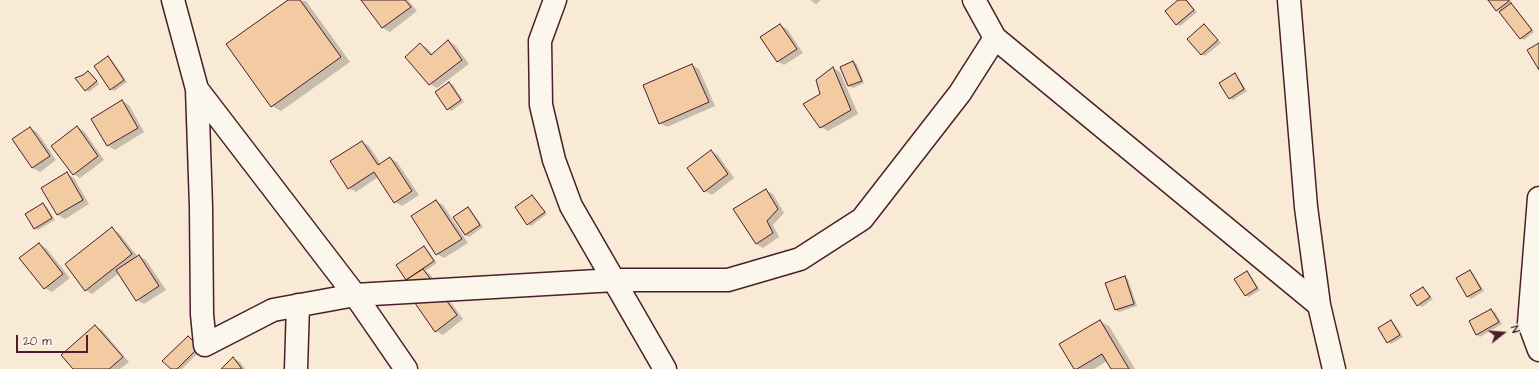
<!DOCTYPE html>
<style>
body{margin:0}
#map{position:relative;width:1539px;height:369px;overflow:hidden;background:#f9ead6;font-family:"Architects Daughter",sans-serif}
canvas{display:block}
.north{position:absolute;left:1483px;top:313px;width:40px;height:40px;-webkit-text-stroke:3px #fbf7ec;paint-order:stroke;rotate:73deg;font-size:11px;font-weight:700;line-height:16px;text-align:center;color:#4a1f2b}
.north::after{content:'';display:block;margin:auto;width:14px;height:18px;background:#4a1f2b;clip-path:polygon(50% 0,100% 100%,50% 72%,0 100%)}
.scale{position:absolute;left:16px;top:335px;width:72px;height:18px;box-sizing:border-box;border:2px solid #4a1f2b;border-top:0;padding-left:5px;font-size:12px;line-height:14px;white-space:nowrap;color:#4a1f2b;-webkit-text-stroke:3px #fbf7ec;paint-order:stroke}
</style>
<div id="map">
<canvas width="1539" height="369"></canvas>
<div class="north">N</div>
<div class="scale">20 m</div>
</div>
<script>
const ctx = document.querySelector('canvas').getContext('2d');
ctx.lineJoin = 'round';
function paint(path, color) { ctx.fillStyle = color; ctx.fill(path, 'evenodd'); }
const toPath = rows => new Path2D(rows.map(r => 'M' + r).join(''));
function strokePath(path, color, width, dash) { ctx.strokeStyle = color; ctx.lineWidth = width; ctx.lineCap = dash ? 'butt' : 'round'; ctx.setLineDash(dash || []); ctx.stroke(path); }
paint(toPath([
 [289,0,306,1,350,62,281,111,272,106],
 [362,0,408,0,417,11,390,32,383,28],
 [810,0,821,0,816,4],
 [1180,0,1187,0,1197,12,1180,26,1176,24],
 [1489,0,1510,0,1512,3,1511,4,1514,6,1534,32,1524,40,1520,38,1500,12,1497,10],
 [780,25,787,29,803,53,784,65,777,61],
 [1204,25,1207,27,1221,43,1205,56,1201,54],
 [448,41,455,45,469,64,437,88,430,84,420,44,427,48,433,55],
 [108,58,112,60,127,82,114,91,111,89],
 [853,62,857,64,864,83,853,88,849,86,842,67],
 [692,65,699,69,715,106,667,127,660,123],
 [833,68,840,72,858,114,828,131,821,127,821,94],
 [88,72,92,74,99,84,89,92,86,90],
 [1235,75,1238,77,1247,91,1233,100,1229,98],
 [449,83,453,85,464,102,451,111,448,109],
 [122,101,129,105,144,132,115,150,108,146,92,119],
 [77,127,84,131,104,160,80,178,73,174],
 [30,128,37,132,56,160,40,172,33,168,14,139],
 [362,142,369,146,381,164,390,158,397,162,419,195,402,206,395,202,378,177,356,192,349,188],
 [711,151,718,155,734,178,712,195,705,191],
 [67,174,74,178,89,204,65,219,58,215,42,188],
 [766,190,773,194,784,213,773,225,779,237,763,248,756,244],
 [532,196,535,198,547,214,531,226,528,224],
 [436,201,443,205,468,243,444,258,437,254,412,217],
 [43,205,47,207,55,220,38,230,35,228],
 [468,208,471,210,483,227,469,237,465,235,454,217],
 [112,229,119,233,138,257,139,256,146,260,166,290,144,304,137,300,119,273,92,294,85,290],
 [39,244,46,248,70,278,52,292,45,288],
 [424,247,427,249,437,263,425,271,430,274,463,319,443,335,436,331,402,283,407,280],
 [1470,271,1473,273,1484,291,1471,299,1468,297,1457,278],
 [1247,272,1250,274,1260,290,1249,297,1245,295],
 [1125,277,1128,279,1137,306,1119,312,1116,310],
 [1423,288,1426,290,1433,299,1422,307,1418,305],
 [1491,310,1495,312,1502,324,1480,337,1477,335,1470,322],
 [1100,321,1109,326,1135,369,1112,369,1107,361,1094,369,1075,369],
 [1391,321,1394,323,1403,337,1391,344,1388,342],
 [95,326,102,330,129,362,120,369,75,369],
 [188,337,202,349,182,369,172,369],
 [233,358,240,362,245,369,222,369]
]), '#0003');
const building = toPath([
 [288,0,300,0,341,57,271,107,226,44,288,0],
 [361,0,405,0,411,7,382,28,361,0],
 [1178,0,1186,0,1194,10,1176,25,1165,11,1178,0],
 [1488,0,1509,0,1509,1,1496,11,1488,0],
 [1511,3,1532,30,1520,39,1499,12,1511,3],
 [780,24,797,49,777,62,760,37,780,24],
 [1204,24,1218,40,1201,55,1187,39,1204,24],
 [448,40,462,60,429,85,405,57,420,43,431,55,448,40],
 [1539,43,1539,70,1527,50,1539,43],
 [108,56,124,80,110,90,94,66,108,56],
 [853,61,862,81,848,86,840,67,853,61],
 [692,64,709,102,659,124,643,85,692,64],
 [833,67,851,110,820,128,803,104,820,94,816,80,833,67],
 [88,71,97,81,85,91,75,78,83,75,88,71],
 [1235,73,1244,89,1229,99,1219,83,1235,73],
 [449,82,461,100,447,110,435,92,449,82],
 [122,100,138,128,107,146,91,119,122,100],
 [77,126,98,156,73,175,51,146,77,126],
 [30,127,50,156,32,168,12,139,30,127],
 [362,141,378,165,390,157,412,191,394,203,374,172,348,189,330,161,362,141],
 [711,150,728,174,704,192,687,168,711,150],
 [67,172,83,200,57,215,41,188,67,172],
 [766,189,778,209,767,221,773,233,756,244,733,209,766,189],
 [532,195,545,212,527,225,515,207,532,195],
 [436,200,462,239,436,255,411,216,436,200],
 [43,203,52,218,34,229,25,214,43,203],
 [468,207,480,225,465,235,453,217,468,207],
 [112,227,132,254,85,291,65,264,112,227],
 [39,243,63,274,44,289,19,258,39,243],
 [424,246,434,261,406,280,396,265,424,246],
 [139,255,159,286,136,301,116,270,139,255],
 [423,269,457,315,435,332,401,283,423,269],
 [1470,270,1481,289,1467,297,1456,278,1470,270],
 [1247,271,1257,288,1245,296,1234,279,1247,271],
 [1125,276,1134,304,1115,310,1105,283,1125,276],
 [1423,287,1430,297,1417,306,1410,295,1423,287],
 [1491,309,1499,322,1476,335,1469,321,1491,309],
 [1100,320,1129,369,1111,369,1102,354,1077,369,1074,369,1059,344,1100,320],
 [1391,320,1400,335,1387,343,1378,328,1391,320],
 [95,325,123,357,109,369,73,369,61,355,95,325],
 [188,336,199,347,177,369,171,369,162,361,188,336],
 [233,357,242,369,221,369,233,357]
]);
paint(building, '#f3cba2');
strokePath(building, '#4a1f2b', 1);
const minor = toPath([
 [173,0,197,89,201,207,202,314,205,345,273,310,355,295,615,280,728,280,800,259,862,219,960,93,995,38],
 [555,0,540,41,541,105,554,160,571,206,665,369],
 [974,0,995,38,1319,305],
 [1289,0,1306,207,1319,305,1334,369],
 [197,89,355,295,406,369],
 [1539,198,1529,323,1539,350],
 [296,369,298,305]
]);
strokePath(minor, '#4a1f2b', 25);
strokePath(minor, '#fbf7ec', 22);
</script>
